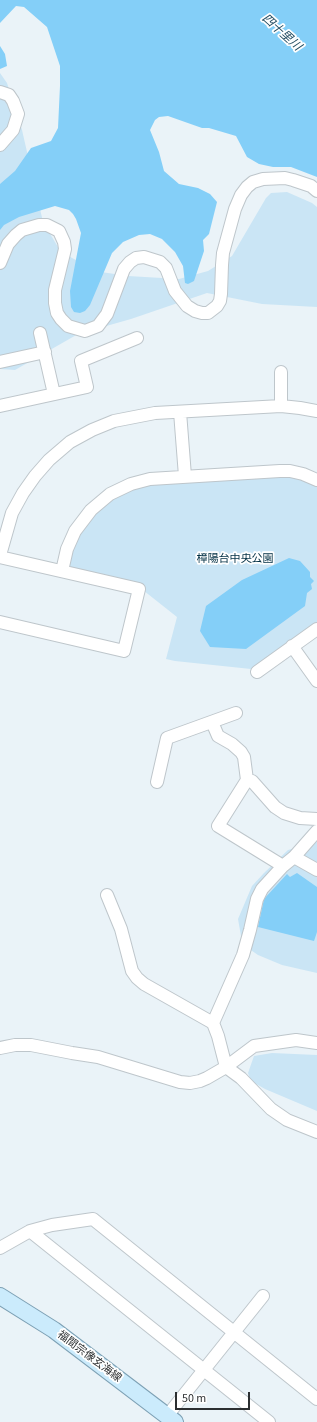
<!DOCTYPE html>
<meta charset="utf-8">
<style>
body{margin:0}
#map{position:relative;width:317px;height:1422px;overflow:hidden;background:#eaf3f8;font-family:"Source Sans 3",sans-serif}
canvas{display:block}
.scale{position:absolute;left:175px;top:1392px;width:75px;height:18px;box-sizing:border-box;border:2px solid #2c2f31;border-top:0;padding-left:5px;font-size:12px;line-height:14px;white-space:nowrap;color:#2c2f31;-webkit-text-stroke:3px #fff;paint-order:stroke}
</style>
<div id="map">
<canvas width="317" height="1422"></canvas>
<div class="scale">50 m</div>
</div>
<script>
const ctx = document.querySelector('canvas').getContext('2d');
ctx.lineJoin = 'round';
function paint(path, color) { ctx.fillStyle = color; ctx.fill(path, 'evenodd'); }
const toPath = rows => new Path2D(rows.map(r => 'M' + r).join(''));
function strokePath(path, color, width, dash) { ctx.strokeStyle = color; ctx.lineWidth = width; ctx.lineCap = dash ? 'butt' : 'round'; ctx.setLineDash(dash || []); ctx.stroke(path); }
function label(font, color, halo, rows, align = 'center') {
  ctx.font = font + ' "Source Sans 3","Noto Sans JP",sans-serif'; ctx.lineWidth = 3.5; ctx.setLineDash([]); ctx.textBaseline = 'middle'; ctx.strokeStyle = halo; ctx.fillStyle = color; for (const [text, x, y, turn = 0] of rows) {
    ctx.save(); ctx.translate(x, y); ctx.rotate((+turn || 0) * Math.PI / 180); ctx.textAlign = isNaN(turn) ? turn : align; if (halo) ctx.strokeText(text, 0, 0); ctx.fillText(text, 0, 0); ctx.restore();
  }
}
paint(toPath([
 [0,73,7,83,22,130,43,222,58,247,72,258,101,272,128,276,179,279,208,271,232,256,266,198,271,193,287,192,312,203,317,207,317,307,262,304,207,293,131,319,78,334,15,370,0,369],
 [288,475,317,485,317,623,251,669,175,661,166,659,177,617,134,583,70,568,68,564,72,549,79,535,100,507,122,492,153,483],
 [317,842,317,973,282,965,258,955,245,946,241,936,238,919,252,886,264,873,288,850],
 [272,1053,317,1055,317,1111,265,1089,251,1081,248,1073,254,1056]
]), '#cae5f5');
paint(toPath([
 [0,0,317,0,317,177,291,167,273,167,259,164,247,157,236,136,209,128,202,128,168,116,159,117,155,120,150,130,159,152,164,171,179,184,198,188,210,194,217,202,209,234,203,240,204,251,194,281,188,284,185,283,183,266,175,252,162,239,150,234,139,235,123,242,112,253,90,305,85,311,80,313,74,312,71,307,70,291,81,233,76,219,73,214,69,210,55,206,19,217,4,225,0,230,0,184,15,171,31,148,51,141,58,128,60,86,60,66,47,27,24,7,16,6,0,23],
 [0,46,5,54,7,66,0,69],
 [289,558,300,561,310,572,310,577,314,581,311,584,312,589,307,593,305,606,246,649,210,647,200,631,206,606,242,580],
 [297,873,317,887,317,932,314,941,258,927,264,899,287,874,290,877]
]), '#84cff8');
const minor = toPath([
 [0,92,9,95,13,101,18,114,13,130,0,145],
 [0,263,8,244,16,235,22,230,39,225,47,225,59,231,64,242,65,249,55,290,55,303,57,313,61,319,68,326,85,331,98,326,107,314,124,269,130,262,136,258,144,257,160,262,166,268,175,291,187,306,195,311,202,313,208,313,217,306,220,301,221,294,222,265,223,253,235,209,241,195,247,187,253,182,263,179,285,178,293,180,311,186,317,191],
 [40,333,54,394],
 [0,362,45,352],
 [0,406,87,387,81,361,137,338],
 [281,406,281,372],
 [180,412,185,476],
 [0,555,12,513,23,493,35,476,49,460,70,442,92,430,114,421,155,413,281,406,300,408,317,411],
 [0,557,139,589,124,651,0,622],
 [62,571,67,549,75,531,91,510,110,494,131,484,150,479,280,471,290,471,303,474,317,480],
 [292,646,317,681],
 [257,672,317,629],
 [212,722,218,736,232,744,241,752,244,757,247,780],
 [157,782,167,738,236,713],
 [294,857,317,870],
 [283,866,218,826,247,780,252,781,275,807,284,813,300,818,317,819],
 [107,895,121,929,132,971,137,978,144,984,213,1023,218,1036,226,1067,241,1078,271,1109,287,1120,317,1132],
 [213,1023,243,955,250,930,257,899,262,889,283,866,294,857,317,831],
 [0,1048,15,1045,31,1045,72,1053,98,1057,180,1082,190,1083,200,1081,207,1078,226,1067,254,1046,296,1040,317,1043],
 [30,1231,269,1422],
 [0,1248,30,1231,52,1225,93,1219,317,1399],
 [167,1416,263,1296]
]);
const major = toPath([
 [0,1296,54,1330,175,1422]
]);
strokePath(minor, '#bec6cb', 14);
strokePath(major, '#7da0b4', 18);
strokePath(minor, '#fff', 12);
strokePath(major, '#cbebfc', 16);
label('11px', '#002f43', '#fff', [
 ["樟陽台中央公園",235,560]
]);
label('11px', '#2c2f31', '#fff', [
 ["福間宗像玄海線",89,1357,37]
]);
label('italic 12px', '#234d62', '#fff', [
 ["四十里川",281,33,42]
]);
</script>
